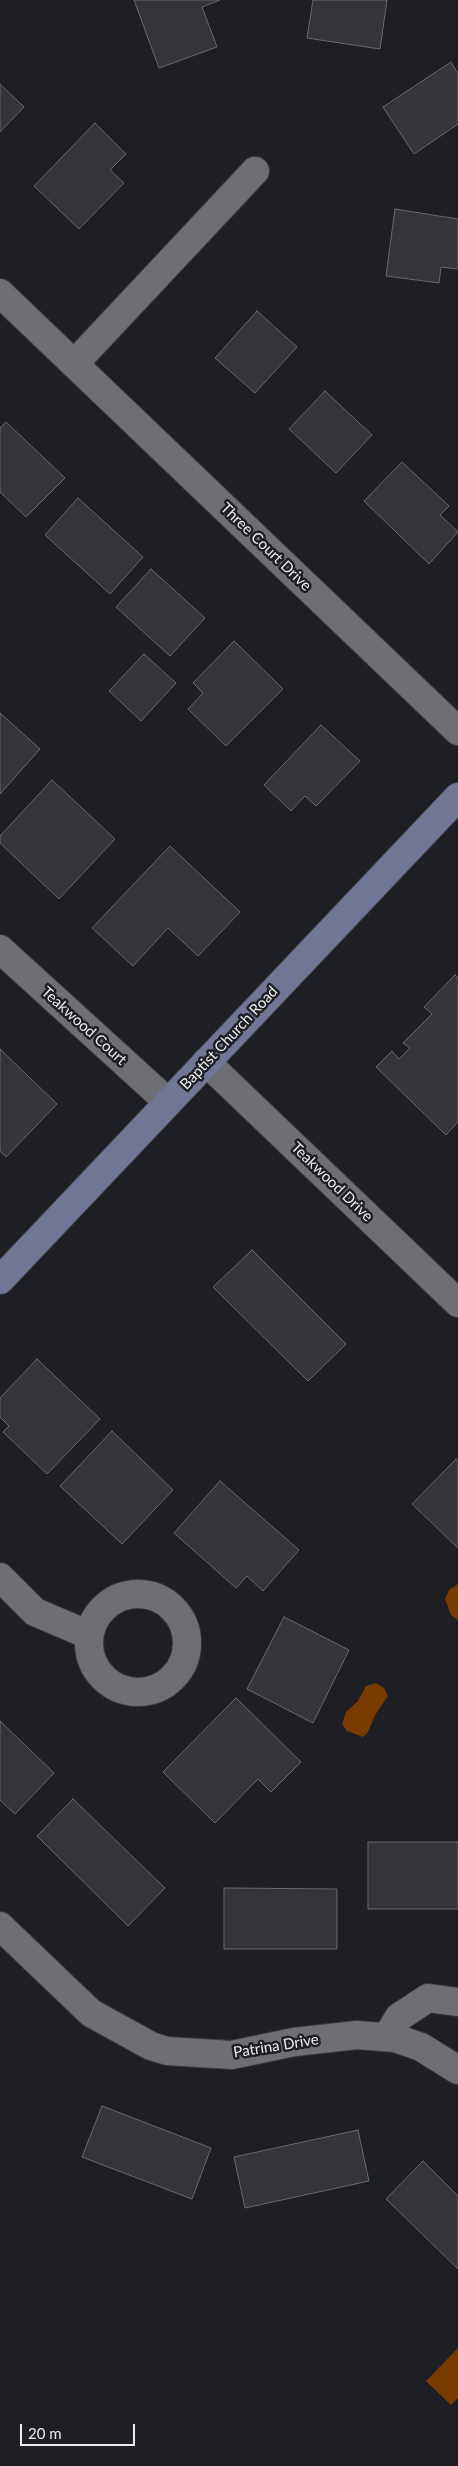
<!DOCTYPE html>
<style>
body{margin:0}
#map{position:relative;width:458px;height:2466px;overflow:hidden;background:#1e1f24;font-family:Lato,sans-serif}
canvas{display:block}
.scale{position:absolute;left:20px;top:2424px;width:115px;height:22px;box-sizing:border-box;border:2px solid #ecedf0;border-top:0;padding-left:6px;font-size:15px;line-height:18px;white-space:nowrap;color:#ecedf0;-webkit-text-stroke:4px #1e1f24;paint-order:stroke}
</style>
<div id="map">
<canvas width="458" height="2466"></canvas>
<div class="scale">20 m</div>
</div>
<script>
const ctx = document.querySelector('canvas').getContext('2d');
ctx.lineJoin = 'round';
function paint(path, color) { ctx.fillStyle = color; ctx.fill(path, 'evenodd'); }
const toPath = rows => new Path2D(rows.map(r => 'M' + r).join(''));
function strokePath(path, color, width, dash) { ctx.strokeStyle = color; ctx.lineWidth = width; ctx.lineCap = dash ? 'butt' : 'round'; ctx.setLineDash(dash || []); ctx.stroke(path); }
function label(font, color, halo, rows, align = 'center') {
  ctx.font = font + ' Lato,sans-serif'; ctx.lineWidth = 5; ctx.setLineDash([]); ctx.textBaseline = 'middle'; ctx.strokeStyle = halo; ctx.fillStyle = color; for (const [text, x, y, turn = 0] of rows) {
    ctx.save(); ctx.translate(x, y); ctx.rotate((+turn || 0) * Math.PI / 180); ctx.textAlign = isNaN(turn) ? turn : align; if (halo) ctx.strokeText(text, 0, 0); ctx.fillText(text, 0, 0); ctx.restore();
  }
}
paint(toPath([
 [458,1584,458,1620,451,1615,445,1599,449,1590],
 [376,1683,384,1688,388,1696,375,1715,368,1732,363,1737,347,1731,342,1724,346,1712,358,1701,366,1686],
 [458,2348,458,2398,451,2405,426,2381]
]), '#793b00');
const building = toPath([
 [134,0,220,0,202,7,217,47,159,68,134,0],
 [313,0,387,0,380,49,307,38,313,0],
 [451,62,458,74,458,124,414,154,383,107,451,62],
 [0,84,24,107,0,132,0,84],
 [95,123,126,154,110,170,124,183,79,229,34,186,95,123],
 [395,209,458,219,458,269,441,267,439,283,386,276,395,209],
 [257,311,297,347,255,393,215,358,257,311],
 [325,391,372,435,336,473,289,429,325,391],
 [6,422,65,478,26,517,0,492,0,428,6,422],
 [402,462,449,506,440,515,458,532,429,564,364,501,402,462],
 [78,498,143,557,110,594,45,535,78,498],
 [151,569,205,618,170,656,116,607,151,569],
 [234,641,283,689,226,746,188,709,203,693,193,683,234,641],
 [144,654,176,683,141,721,109,691,144,654],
 [0,713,40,749,0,794,0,713],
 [321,725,360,761,316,806,305,796,291,811,264,785,321,725],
 [52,780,115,839,59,899,0,843,0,836,52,780],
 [170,846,240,912,198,956,168,928,133,966,92,928,170,846],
 [455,975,458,978,458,1122,446,1135,376,1067,392,1051,399,1059,410,1048,403,1043,432,1014,424,1007,455,975],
 [0,1049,57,1104,6,1157,0,1151,0,1049],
 [252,1250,346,1344,308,1381,213,1287,252,1250],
 [37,1359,100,1419,47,1474,3,1432,9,1426,0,1417,0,1398,37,1359],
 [112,1431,173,1490,122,1544,60,1486,112,1431],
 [456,1459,458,1461,458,1548,412,1504,456,1459],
 [220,1481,299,1550,263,1591,247,1576,236,1588,174,1533,220,1481],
 [284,1617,349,1650,313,1723,247,1689,284,1617],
 [236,1698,301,1762,271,1792,258,1779,215,1823,163,1772,236,1698],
 [0,1721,54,1773,15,1814,0,1800,0,1721],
 [73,1799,165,1888,128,1926,37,1836,73,1799],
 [368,1842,458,1842,458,1909,368,1909,368,1842],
 [224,1888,337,1889,337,1949,224,1949,224,1888],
 [102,2106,211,2148,192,2199,82,2157,102,2106],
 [358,2130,369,2181,245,2208,234,2157,358,2130],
 [423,2161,458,2196,458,2269,386,2199,423,2161]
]);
paint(building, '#33353a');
strokePath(building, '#67696f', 1);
const street = toPath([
 [0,293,458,731],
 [74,364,255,171],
 [0,949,168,1102],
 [206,1062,458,1303],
 [0,1577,35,1612,89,1635],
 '89 1643a49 49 0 1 1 98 0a49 49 0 1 1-98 0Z',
 [0,1926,91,2013,151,2046,167,2051,232,2055,294,2042,357,2035,395,2038,421,2047,458,2070],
 [387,2037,399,2017,428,1998,458,2002]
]);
const secondary = toPath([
 [0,1280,458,797]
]);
strokePath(street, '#3a3b40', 30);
strokePath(secondary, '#3a3b40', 30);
strokePath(street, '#6d6f75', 28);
strokePath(secondary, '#707693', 28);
label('15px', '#ecedf0', '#1e1f24', [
 ["Three Court Drive",266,547,44],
 ["Teakwood Court",84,1026,42],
 ["Baptist Church Road",229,1038,-47],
 ["Teakwood Drive",332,1182,44],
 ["Patrina Drive",276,2046,-9]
]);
</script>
